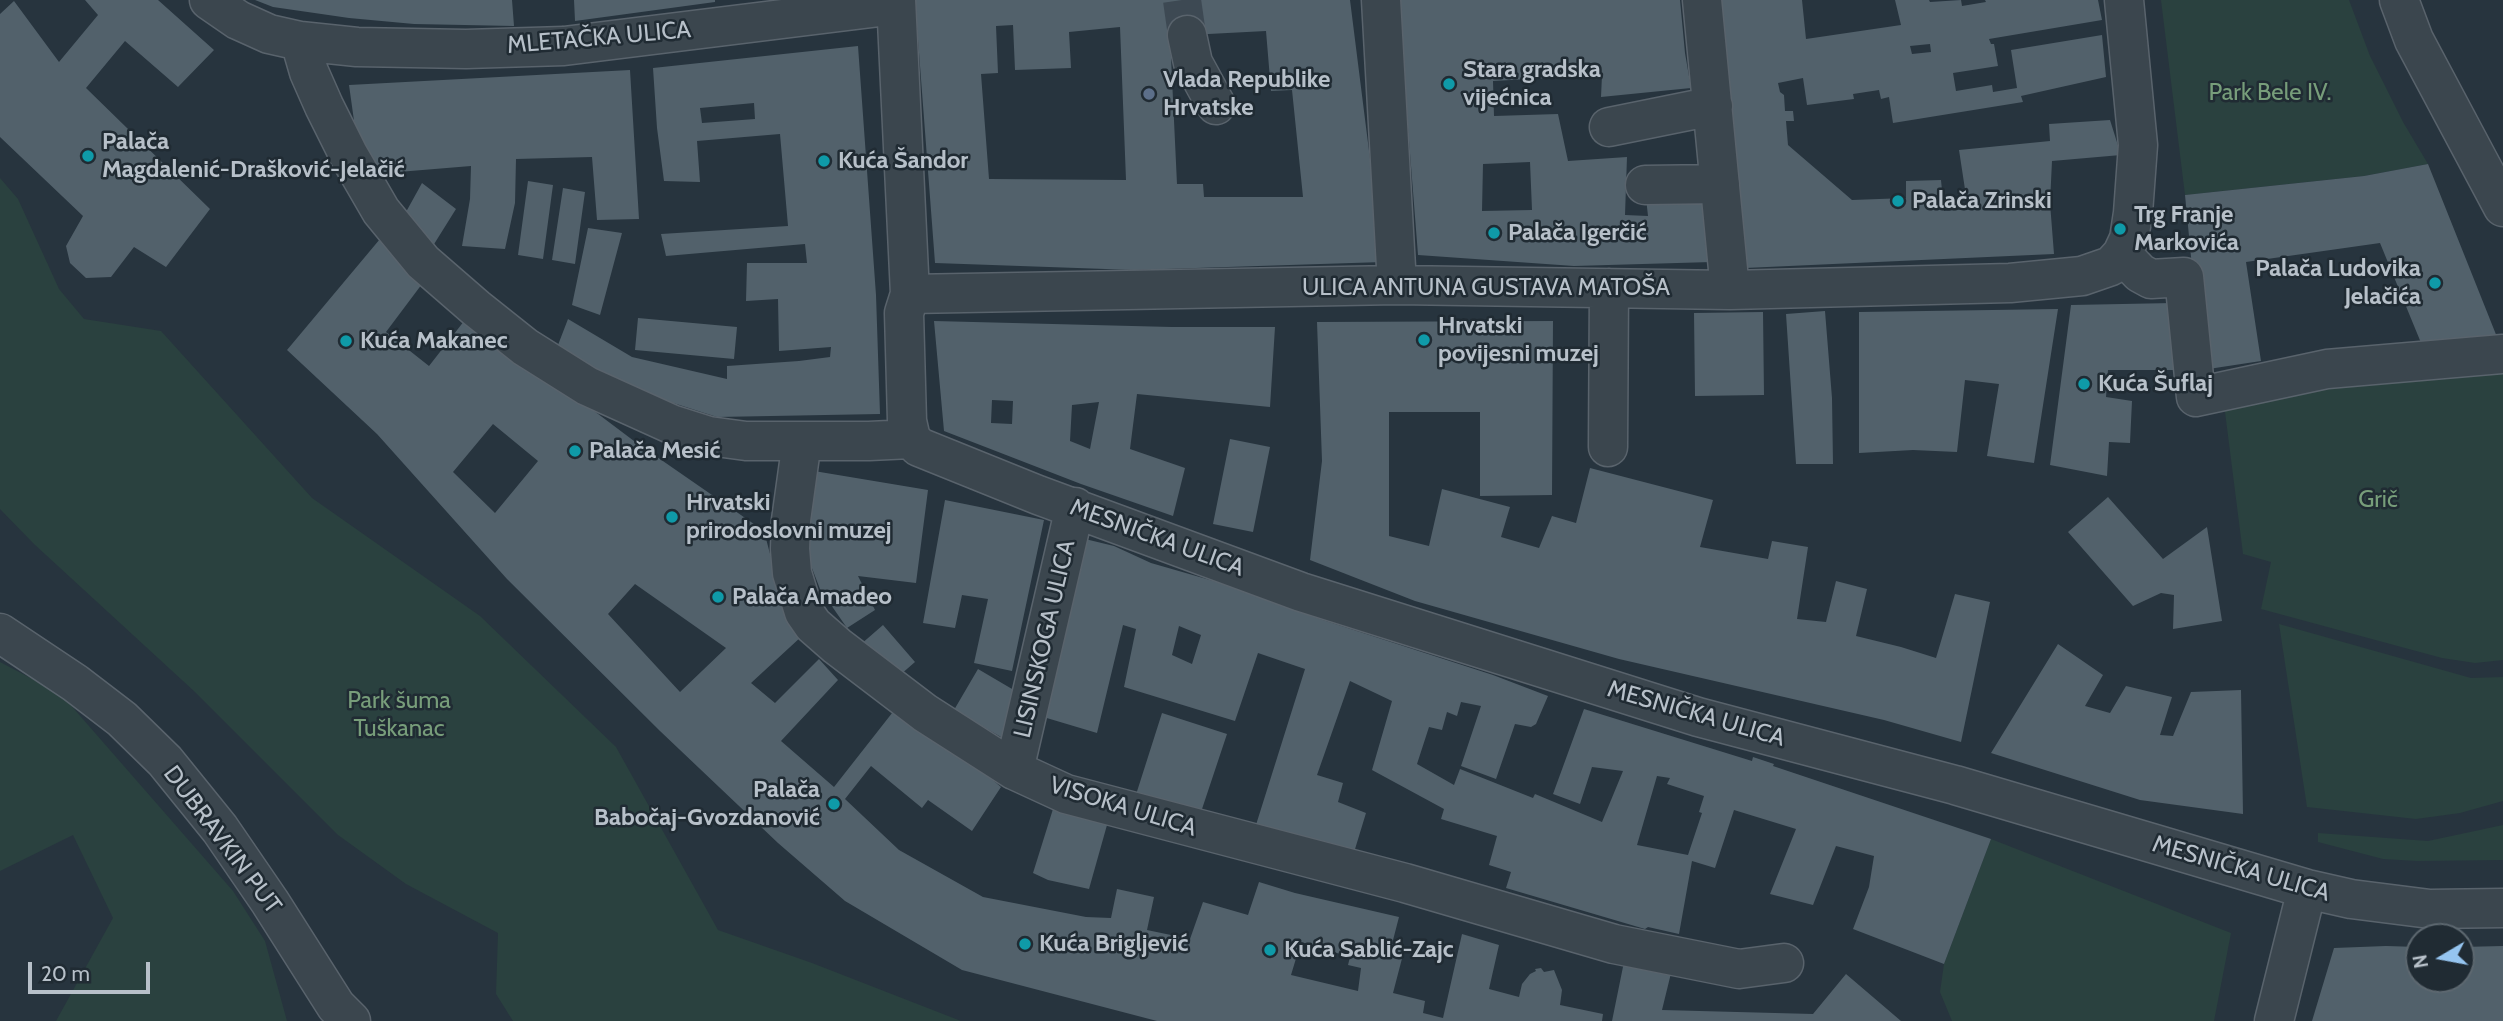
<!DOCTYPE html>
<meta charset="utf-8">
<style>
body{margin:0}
#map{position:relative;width:2503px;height:1021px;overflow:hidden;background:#27343e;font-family:Cabin,sans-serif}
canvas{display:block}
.north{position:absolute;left:2405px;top:923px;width:70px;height:70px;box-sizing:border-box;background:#202b33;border:2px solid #5c676f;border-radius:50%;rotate:260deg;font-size:19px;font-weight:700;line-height:28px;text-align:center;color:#b7c0c9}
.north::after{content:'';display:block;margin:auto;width:24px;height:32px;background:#95c5f0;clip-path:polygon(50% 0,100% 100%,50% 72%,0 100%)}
.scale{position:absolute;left:28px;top:962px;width:122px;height:32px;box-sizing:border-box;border:4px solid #b7c0c9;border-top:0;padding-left:9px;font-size:21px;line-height:24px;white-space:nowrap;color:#b7c0c9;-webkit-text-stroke:5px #202b33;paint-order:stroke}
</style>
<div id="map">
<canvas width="2503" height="1021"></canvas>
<div class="north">N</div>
<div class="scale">20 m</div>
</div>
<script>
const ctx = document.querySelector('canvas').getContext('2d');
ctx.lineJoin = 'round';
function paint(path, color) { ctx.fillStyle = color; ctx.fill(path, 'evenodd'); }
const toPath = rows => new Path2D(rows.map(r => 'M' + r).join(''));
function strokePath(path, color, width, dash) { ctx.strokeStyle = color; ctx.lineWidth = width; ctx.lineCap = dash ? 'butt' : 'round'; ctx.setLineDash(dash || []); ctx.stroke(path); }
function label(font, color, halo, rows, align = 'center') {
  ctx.font = font + ' Cabin,sans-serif'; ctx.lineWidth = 5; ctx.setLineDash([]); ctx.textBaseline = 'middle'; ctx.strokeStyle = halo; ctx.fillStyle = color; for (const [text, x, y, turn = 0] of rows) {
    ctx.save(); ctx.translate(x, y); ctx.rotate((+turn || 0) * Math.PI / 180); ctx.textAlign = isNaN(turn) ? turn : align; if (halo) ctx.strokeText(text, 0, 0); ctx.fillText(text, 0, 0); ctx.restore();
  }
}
paint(toPath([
 [2161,0,2349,0,2370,56,2403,122,2428,164,2364,176,2185,195],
 [0,178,18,199,59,289,84,319,161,331,312,498,480,616,616,747,718,930,812,963,961,1021,513,1021,496,994,498,933,406,884,338,835,195,692,34,544,0,509],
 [2503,368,2503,660,2475,663,2442,658,2261,609,2271,562,2243,554,2224,404,2229,395],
 [2279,624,2471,678,2503,677,2503,801,2460,813,2416,819,2307,807],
 [0,662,61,694,233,891,265,941,287,1021,56,1021,113,918,73,835,0,871],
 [2503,825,2503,860,2417,861,2383,859,2318,842,2318,833,2428,841],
 [1991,839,2231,933,2214,1021,1952,1021,1940,992,1944,964]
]), '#2a413f');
paint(toPath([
 [85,0,158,0,214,50,178,87,125,41,86,88,210,209,166,267,134,247,111,277,86,278,70,263,66,246,83,216,0,137,0,14,14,1,59,62,98,15],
 [255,0,512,0,514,26,414,24,349,18,273,7],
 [574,0,715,0,715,2,575,21],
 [915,0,1350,0,1383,262,1134,270,935,263],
 [1013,25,1015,70,1071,68,1069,32,1120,27,1126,180,989,179,981,74,998,73,996,26],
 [1266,31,1271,91,1292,90,1303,197,1204,197,1203,184,1177,184,1170,36],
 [1398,0,1680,0,1685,53,1691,88,1601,97,1602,75,1493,81,1494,116,1558,114,1568,161,1627,157,1625,215,1648,216,1646,198,1707,201,1712,262,1574,266,1418,255],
 [1530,162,1532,210,1482,211,1483,164],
 [1714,0,1802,0,1806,39,1901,25,1895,0,1929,0,1930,2,1961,0,1962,6,1986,2,1985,0,2098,0,2102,20,1989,39,1991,44,1994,44,1998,66,1953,73,1956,91,1992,85,1993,92,2017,88,2011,50,2102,35,2106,77,2021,96,2023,102,1893,123,1889,97,1881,99,1879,90,1853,94,1854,99,1807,105,1803,78,1778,83,1780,92,1784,95,1785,111,1793,111,1794,121,1786,121,1788,145,1852,200,1906,198,1906,181,1941,180,1944,211,1968,209,1959,150,2050,141,2049,124,2110,120,2121,155,2052,161,2050,203,2054,254,1745,268],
 [1930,44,1931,52,1912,54,1910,46],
 [858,46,876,295,880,414,717,417,620,386,553,358,568,319,632,357,727,379,727,366,799,361,830,357,831,347,779,351,778,299,746,301,747,263,807,263,805,244,666,256,661,234,788,226,780,134,697,141,700,182,664,181,657,128,653,68],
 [754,103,755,119,702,123,700,108],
 [630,70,639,219,597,220,592,157,516,159,515,203,505,249,462,246,470,199,471,166,374,174,356,135,349,85],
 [2428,164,2499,342,2426,355,2380,243,2246,262,2261,361,2202,370,2185,195,2364,176],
 [528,181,553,185,543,259,518,255],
 [422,183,456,209,431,249,401,221],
 [563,188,585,192,575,264,552,260],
 [588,228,622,233,600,315,572,305],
 [385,233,425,280,386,332,429,366,468,316,634,441,764,531,785,611,802,636,751,683,775,703,819,659,838,680,781,741,834,787,896,708,958,751,1001,787,972,831,928,800,922,808,871,766,845,799,899,850,983,897,1086,917,1111,918,1117,889,1154,897,1147,930,1190,939,1203,902,1248,915,1259,882,1295,893,1399,917,1392,944,1405,947,1393,993,1425,1001,1423,1013,1443,1018,1462,934,1499,945,1489,989,1519,997,1522,984,1530,974,1536,971,1535,969,1541,968,1544,972,1554,970,1562,990,1560,1005,1603,1014,1602,1021,1157,1021,962,970,845,901,778,843,660,731,507,579,377,434,287,350],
 [493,424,538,461,495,513,453,472],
 [635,584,726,648,680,692,608,614],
 [1301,942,1350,957,1348,965,1361,968,1358,991,1291,975],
 [2173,303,2177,370,2108,370,2106,397,2132,401,2130,443,2109,442,2107,476,2050,465,2071,305],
 [2058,309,2034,463,1987,456,1999,384,1965,380,1957,452,1913,450,1859,453,1859,312],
 [1825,311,1832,398,1833,464,1796,464,1786,314],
 [1763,312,1764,395,1695,396,1694,313],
 [638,318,737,327,734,359,635,350],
 [934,321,1172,327,1275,327,1270,407,1137,394,1130,449,1185,468,1173,516,1081,484,944,431],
 [992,400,1013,401,1012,424,991,423],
 [1099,402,1090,449,1070,441,1072,405],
 [1553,321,1552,495,1480,496,1480,412,1389,412,1389,536,1429,546,1442,489,1510,507,1501,537,1539,548,1552,516,1576,523,1590,468,1713,500,1700,547,1768,559,1772,541,1808,547,1797,619,1826,622,1836,581,1867,589,1856,636,1901,647,1936,658,1955,594,1990,602,1961,742,1884,720,1619,659,1415,601,1310,560,1322,461,1317,322],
 [1230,439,1270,447,1253,532,1213,524],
 [814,471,928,490,916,583,858,576,875,610,847,628,820,589,805,550],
 [2108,497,2163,559,2207,527,2222,621,2173,629,2174,595,2161,593,2133,606,2068,532],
 [945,500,1044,520,1012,671,974,663,988,599,962,595,955,628,923,623],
 [1081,538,1114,546,1151,563,1217,582,1323,620,1493,675,1548,696,1536,724,1531,727,1515,724,1496,779,1461,766,1481,706,1461,702,1457,716,1447,712,1442,730,1429,727,1417,764,1454,785,1460,769,1533,798,1535,794,1602,822,1623,771,1592,767,1580,804,1553,794,1584,709,1752,761,1753,757,1774,764,1773,766,1991,839,1944,964,1853,929,1869,887,1874,856,1836,846,1813,905,1770,894,1796,829,1734,810,1715,868,1692,861,1679,934,1648,927,1645,929,1506,888,1511,872,1489,865,1497,836,1441,819,1444,809,1372,770,1392,701,1350,681,1317,775,1343,783,1338,802,1366,813,1352,859,1255,828,1305,669,1258,653,1235,721,1124,687,1136,629,1123,625,1097,733,1040,716],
 [1179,626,1201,635,1192,664,1172,655],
 [1657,776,1670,778,1667,784,1704,796,1699,812,1702,813,1688,855,1637,845],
 [883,625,915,662,892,682,860,645],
 [2058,644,2103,675,2085,706,2110,713,2126,686,2172,697,2160,735,2173,736,2191,692,2241,690,2243,814,2140,800,1991,753],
 [978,669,1024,696,1001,737,954,710],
 [1162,713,1227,734,1197,824,1133,804],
 [1053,809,1107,825,1089,889,1048,880,1033,873],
 [2386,946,2419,947,2419,979,2461,979,2461,947,2503,946,2503,1021,2312,1021,2334,948],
 [1626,952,1673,965,1662,1010,1813,1014,1846,974,1901,1021,1612,1021]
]), '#52616b');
strokePath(toPath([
 [1182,0,1187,35]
]), '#3d4953', 38, [38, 19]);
const minor = toPath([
 [209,0,238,20,269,34,300,41,357,47,466,49,564,46,896,5],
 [896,0,910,294,904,313,907,421,911,439,919,447,1038,495,1301,592,1698,717,1955,785,2307,889,2351,899,2430,909,2503,908],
 [1381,0,1397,285],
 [1702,0,1730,290],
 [2399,0,2414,40,2503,207],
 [1187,35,1193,63,1216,105],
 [300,41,309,72,324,106,348,154,381,211,423,262,476,308,525,347,587,386,671,424,709,436,746,441,869,441,911,439],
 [1609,127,1713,106],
 [1645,185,1720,184],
 [2122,254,2140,273,2151,279,2184,277,2196,397,2327,369,2503,354],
 [910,294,1397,285,1730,290,2010,283,2082,276,2111,266,2122,254,2129,239,2133,213,2138,145,2124,0],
 [802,441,791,520,790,549,792,573,804,612,813,625,837,646,925,713,1014,770,1066,794,1405,883,1614,944,1739,969,1784,963],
 [1608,447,1609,288],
 [0,633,75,683,122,719,165,761,220,829,270,902,336,1006,351,1021],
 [1014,770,1075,507],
 [2274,1021,2307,889]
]);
strokePath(minor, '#59636c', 41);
strokePath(minor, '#3b464e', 38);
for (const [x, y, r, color] of [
 [1449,84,7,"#0f9aa8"],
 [1149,94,7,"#5c6f8a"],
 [88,156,7,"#0f9aa8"],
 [824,161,7,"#0f9aa8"],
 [1898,201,7,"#0f9aa8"],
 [2120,229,7,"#0f9aa8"],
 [1494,233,7,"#0f9aa8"],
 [2435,283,7,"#0f9aa8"],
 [1424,340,7,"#0f9aa8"],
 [346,341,7,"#0f9aa8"],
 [2084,384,7,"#0f9aa8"],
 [575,451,7,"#0f9aa8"],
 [672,517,7,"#0f9aa8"],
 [718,597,7,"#0f9aa8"],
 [834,804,7,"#0f9aa8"],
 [1025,944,7,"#0f9aa8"],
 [1270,950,7,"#0f9aa8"]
]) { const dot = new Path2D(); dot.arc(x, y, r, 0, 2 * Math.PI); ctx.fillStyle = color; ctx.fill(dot); strokePath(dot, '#202b33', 2.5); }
label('24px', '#b7c0c9', '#202b33', [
 ["MLETAČKA ULICA",599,38,-5],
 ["ULICA ANTUNA GUSTAVA MATOŠA",1486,288],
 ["MESNIČKA ULICA",1157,538,20],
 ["LISINSKOGA ULICA",1045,639,-77],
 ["MESNIČKA ULICA",1696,714,16],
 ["VISOKA ULICA",1123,807,17],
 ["DUBRAVKIN PUT",222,840,53],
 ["MESNIČKA ULICA",2241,869,16]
]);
label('bold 24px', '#b7c0c9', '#202b33', [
 ["Stara gradska",1463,70],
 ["vijećnica",1463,98],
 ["Vlada Republike",1163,80],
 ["Hrvatske",1163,108],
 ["Palača",102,142],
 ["Magdalenić-Drašković-Jelačić",102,170],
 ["Kuća Šandor",838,161],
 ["Palača Zrinski",1912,201],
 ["Trg Franje",2134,215],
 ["Markovića",2134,243],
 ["Palača Igerčić",1508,233],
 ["Palača Ludovika",2421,269,"right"],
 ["Jelačića",2421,297,"right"],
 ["Hrvatski",1438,326],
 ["povijesni muzej",1438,354],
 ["Kuća Makanec",360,341],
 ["Kuća Šuflaj",2098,384],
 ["Palača Mesić",589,451],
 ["Hrvatski",686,503],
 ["prirodoslovni muzej",686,531],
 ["Palača Amadeo",732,597],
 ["Palača",820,790,"right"],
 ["Babočaj-Gvozdanović",820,818,"right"],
 ["Kuća Brigljević",1039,944],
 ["Kuća Sablić-Zajc",1284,950]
], 'left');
label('24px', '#779d7a', '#202b33', [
 ["Park Bele IV.",2270,93],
 ["Grič",2378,500],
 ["Park šuma",399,701],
 ["Tuškanac",399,729]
]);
</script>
